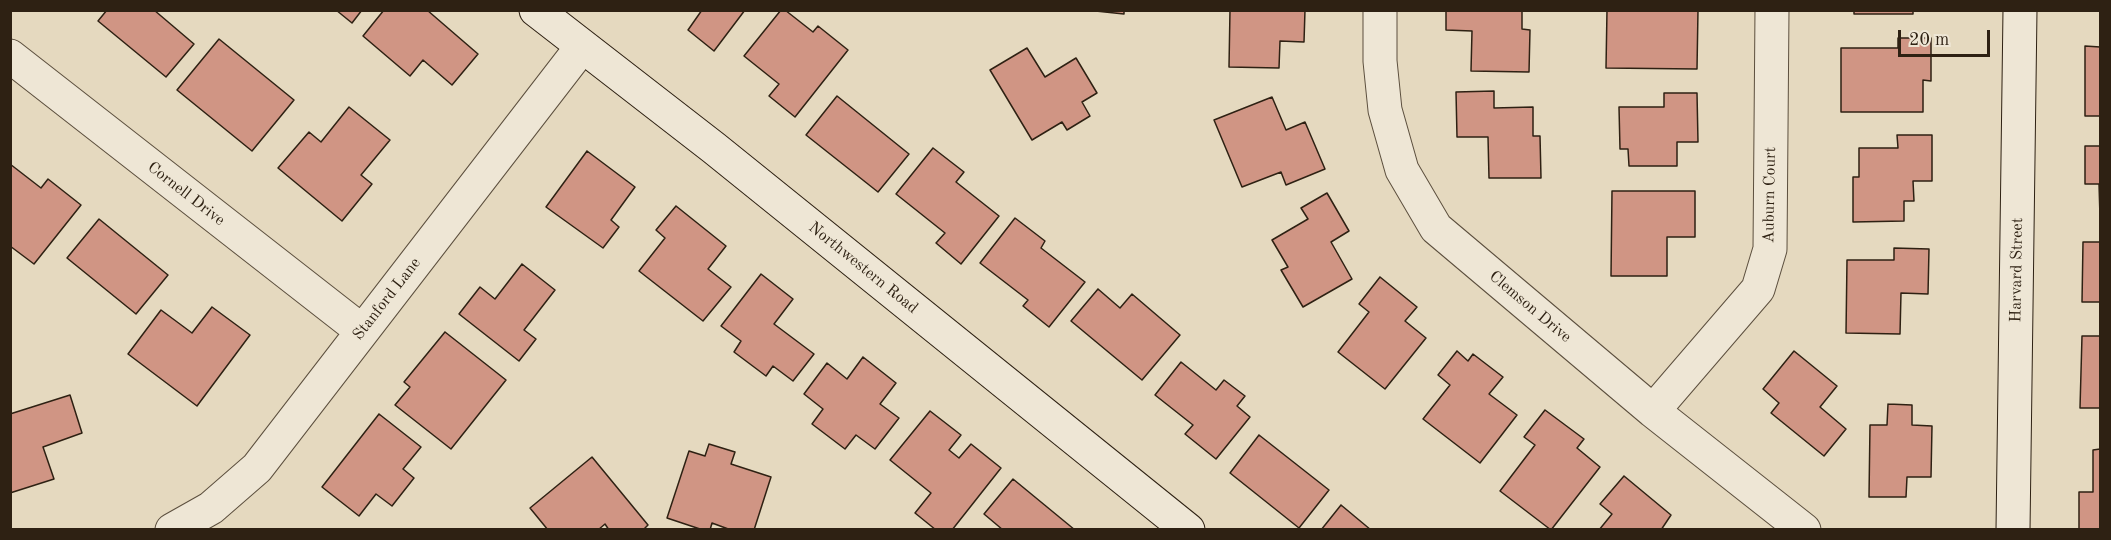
<!DOCTYPE html>
<style>
body{margin:0}
#map{position:relative;width:2111px;height:540px;overflow:hidden;background:#e5d9bf;font-family:"Old Standard TT",serif}
canvas{display:block}
.frame{position:absolute;inset:0;border:12px solid #2e2113;pointer-events:none}
.scale{position:absolute;left:1898px;top:30px;width:92px;height:27px;box-sizing:border-box;border:3px solid #2e2113;border-top:0;padding-left:8px;font-size:18px;line-height:21px;white-space:nowrap;color:#2e2113;-webkit-text-stroke:4px #eee6d5;paint-order:stroke}
</style>
<div id="map">
<canvas width="2111" height="540"></canvas>
<div class="frame"></div>
<div class="scale">20 m</div>
</div>
<script>
const ctx = document.querySelector('canvas').getContext('2d');
ctx.lineJoin = 'round';
function paint(path, color) { ctx.fillStyle = color; ctx.fill(path, 'evenodd'); }
const toPath = rows => new Path2D(rows.map(r => 'M' + r).join(''));
function strokePath(path, color, width, dash) { ctx.strokeStyle = color; ctx.lineWidth = width; ctx.lineCap = dash ? 'butt' : 'round'; ctx.setLineDash(dash || []); ctx.stroke(path); }
function label(font, color, halo, rows, align = 'center') {
  ctx.font = font + ' "Old Standard TT",serif'; ctx.lineWidth = 4.5; ctx.setLineDash([]); ctx.textBaseline = 'middle'; ctx.strokeStyle = halo; ctx.fillStyle = color; for (const [text, x, y, turn = 0] of rows) {
    ctx.save(); ctx.translate(x, y); ctx.rotate((+turn || 0) * Math.PI / 180); ctx.textAlign = isNaN(turn) ? turn : align; if (halo) ctx.strokeText(text, 0, 0); ctx.fillText(text, 0, 0); ctx.restore();
  }
}
const building = toPath([
 [107,10,154,10,194,44,166,77,98,21,107,10],
 [336,10,362,10,352,23,336,10],
 [384,10,427,10,478,54,452,85,423,60,410,76,363,36,384,10],
 [745,10,714,51,688,30,702,10,745,10],
 [781,10,785,10,813,32,818,26,848,50,795,117,769,96,779,84,744,56,781,10],
 [1086,10,1124,10,1124,14,1086,10],
 [1230,10,1305,10,1304,42,1280,41,1279,68,1229,67,1230,10],
 [1446,10,1522,10,1522,29,1530,30,1529,72,1471,71,1472,31,1446,30,1446,10],
 [1607,10,1698,10,1697,69,1606,68,1607,10],
 [1854,10,1913,10,1913,14,1854,14,1854,10],
 [1898,38,1931,38,1931,81,1923,80,1923,112,1841,112,1841,48,1898,48,1898,38],
 [219,39,294,100,252,151,177,90,219,39],
 [2085,46,2100,47,2100,116,2085,116,2085,46],
 [1027,48,1045,77,1076,58,1097,93,1082,102,1090,116,1067,130,1062,122,1032,140,990,70,1027,48],
 [1494,91,1494,108,1533,107,1533,136,1540,136,1541,178,1489,178,1488,137,1457,137,1456,92,1494,91],
 [1664,93,1697,93,1698,142,1677,142,1677,166,1629,166,1628,149,1620,149,1619,107,1664,107,1664,93],
 [837,96,909,154,878,192,806,135,837,96],
 [1272,97,1286,130,1305,122,1325,169,1286,185,1281,172,1242,187,1214,120,1272,97],
 [349,107,390,140,361,175,372,184,342,221,278,168,309,132,321,142,349,107],
 [1897,135,1932,135,1932,181,1913,181,1914,201,1904,201,1904,221,1853,222,1853,177,1859,177,1859,148,1898,148,1897,135],
 [2085,146,2100,146,2100,217,2099,184,2085,184,2085,146],
 [933,148,964,172,956,182,999,216,961,264,936,243,945,233,896,194,933,148],
 [587,151,635,187,611,220,619,227,603,248,546,207,587,151],
 [10,164,41,188,48,179,81,205,34,264,10,246,10,164],
 [1612,191,1695,191,1695,237,1667,237,1667,276,1611,276,1612,191],
 [1327,193,1349,231,1331,242,1352,279,1303,307,1281,270,1288,267,1272,240,1308,219,1301,208,1327,193],
 [676,206,726,246,708,269,731,287,703,321,639,271,665,238,656,230,676,206],
 [1015,218,1045,241,1041,248,1085,282,1049,327,1023,306,1028,300,980,263,1015,218],
 [99,219,168,275,136,314,67,258,99,219],
 [2083,242,2100,242,2100,302,2082,302,2083,242],
 [1894,248,1929,249,1928,294,1901,293,1900,334,1846,333,1847,260,1894,260,1894,248],
 [522,264,555,290,524,330,536,339,519,361,459,314,480,287,495,299,522,264],
 [761,274,793,299,774,324,814,354,793,381,773,366,766,376,734,352,741,341,721,326,761,274],
 [1380,277,1417,307,1405,321,1426,338,1385,389,1338,352,1369,312,1359,304,1380,277],
 [1098,289,1120,308,1132,294,1180,335,1142,380,1071,321,1098,289],
 [212,307,250,335,197,406,128,354,161,310,192,333,212,307],
 [445,332,506,380,451,449,395,405,410,387,404,382,445,332],
 [2082,336,2100,336,2100,408,2080,408,2082,336],
 [1457,351,1468,361,1473,354,1503,377,1489,394,1517,415,1480,463,1423,419,1450,385,1438,375,1457,351],
 [1794,351,1837,386,1820,407,1846,429,1824,456,1771,413,1779,403,1763,389,1794,351],
 [863,357,896,383,880,404,899,418,875,449,856,435,845,449,812,424,823,409,804,394,827,363,847,379,863,357],
 [1181,362,1216,390,1224,380,1245,396,1237,406,1250,417,1216,459,1185,434,1193,425,1155,395,1181,362],
 [70,395,82,433,43,447,54,479,10,493,10,414,70,395],
 [1888,404,1912,405,1912,425,1932,426,1931,477,1907,477,1906,497,1869,497,1870,425,1887,425,1888,404],
 [1545,410,1584,439,1577,448,1600,467,1551,530,1500,491,1535,445,1524,437,1545,410],
 [930,411,961,435,949,450,959,458,971,444,1001,468,952,530,936,530,915,513,931,493,890,460,930,411],
 [379,414,421,447,403,469,414,478,392,506,376,494,359,516,322,487,379,414],
 [1259,435,1329,490,1299,528,1230,473,1259,435],
 [709,444,735,452,731,464,771,477,754,530,731,530,712,523,710,530,703,530,667,518,689,451,705,456,709,444],
 [2100,449,2100,530,2079,530,2079,492,2093,492,2093,450,2100,449],
 [592,457,648,525,643,530,609,530,605,524,598,530,548,530,530,508,592,457],
 [1624,476,1671,515,1661,530,1599,530,1612,514,1600,504,1624,476],
 [1013,479,1075,530,1003,530,984,514,1013,479],
 [1341,505,1371,530,1321,530,1341,505]
]);
paint(building, '#d09584');
strokePath(building, '#2e2113', 1.5);
const street = toPath([
 [1380,10,1380,61,1385,110,1402,170,1436,228,1653,411,1804,530],
 [10,56,362,331],
 [1653,411,1758,289,1770,249,1772,10],
 [172,530,211,508,257,468,581,48]
]);
const secondary = toPath([
 [536,10,714,148,1188,530],
 [2013,530,2020,10]
]);
strokePath(street, '#5c4f3e', 35);
strokePath(secondary, '#2e2113', 35);
strokePath(street, '#eee6d5', 33);
strokePath(secondary, '#eee6d5', 33);
label('16px', '#2e2113', '#eee6d5', [
 ["Cornell Drive",186,194,38],
 ["Auburn Court",1770,195,-89],
 ["Northwestern Road",863,268,39],
 ["Harvard Street",2017,270,-89],
 ["Stanford Lane",387,299,-52],
 ["Clemson Drive",1530,307,40]
]);
</script>
